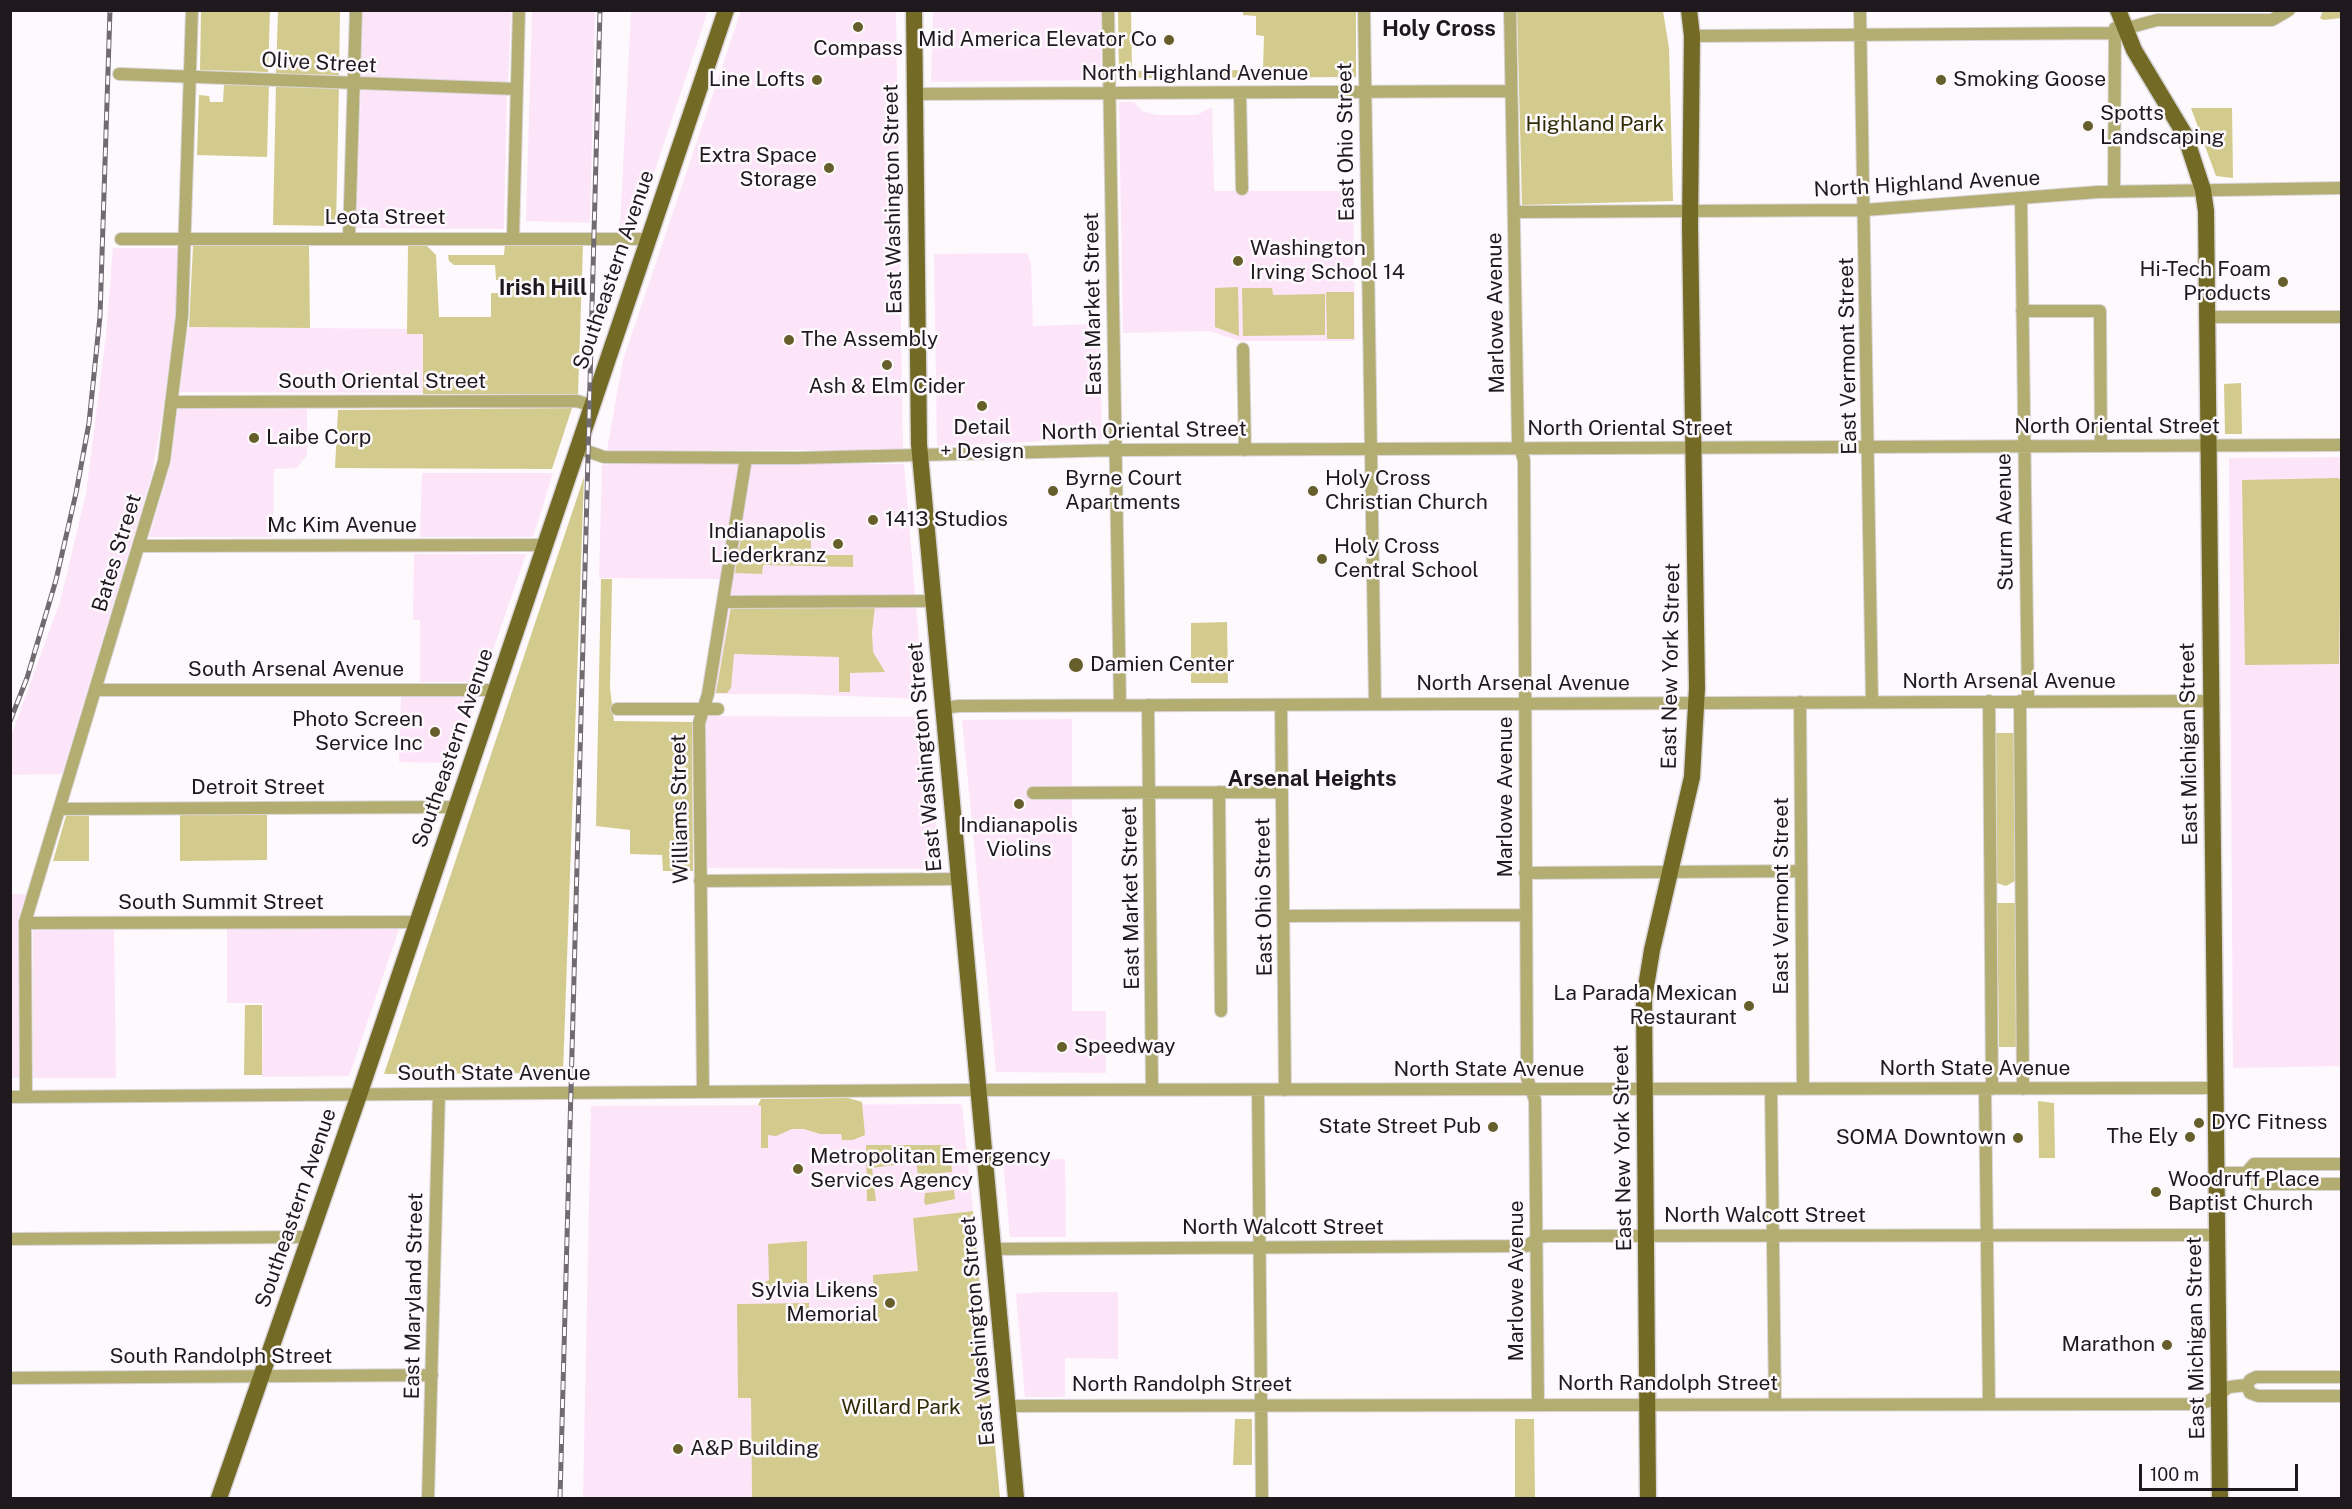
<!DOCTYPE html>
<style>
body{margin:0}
#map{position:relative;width:2352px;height:1509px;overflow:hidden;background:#fdf9fc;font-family:"Public Sans",sans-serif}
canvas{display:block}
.frame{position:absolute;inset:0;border:12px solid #1f191e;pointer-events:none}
.scale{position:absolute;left:2139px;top:1464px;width:159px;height:27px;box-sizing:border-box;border:3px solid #1f191e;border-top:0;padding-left:8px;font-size:18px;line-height:21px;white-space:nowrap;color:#1f191e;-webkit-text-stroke:4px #fdf9fc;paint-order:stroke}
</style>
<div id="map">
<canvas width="2352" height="1509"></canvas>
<div class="frame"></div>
<div class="scale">100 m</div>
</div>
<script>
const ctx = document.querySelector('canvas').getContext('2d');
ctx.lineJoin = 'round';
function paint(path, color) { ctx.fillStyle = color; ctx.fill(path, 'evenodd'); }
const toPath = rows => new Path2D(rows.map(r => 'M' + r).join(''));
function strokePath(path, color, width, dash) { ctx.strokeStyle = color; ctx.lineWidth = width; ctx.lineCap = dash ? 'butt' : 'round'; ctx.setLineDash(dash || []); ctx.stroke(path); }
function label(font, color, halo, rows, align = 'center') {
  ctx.font = font + ' "Public Sans",sans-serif'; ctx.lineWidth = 5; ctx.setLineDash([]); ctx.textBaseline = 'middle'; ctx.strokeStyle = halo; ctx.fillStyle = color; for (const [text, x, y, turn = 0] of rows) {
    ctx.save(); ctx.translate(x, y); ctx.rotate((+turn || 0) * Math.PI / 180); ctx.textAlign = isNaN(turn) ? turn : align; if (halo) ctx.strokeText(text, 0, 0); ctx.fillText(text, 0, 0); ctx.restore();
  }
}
paint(toPath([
 [362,11,511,11,508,82,360,77],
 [532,11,595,11,590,223,526,221],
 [631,11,708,11,636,227,620,227],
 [741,11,896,11,903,450,607,450,623,360],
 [933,11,1101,11,1101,80,931,82],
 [361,89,507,92,504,229,356,228],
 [1119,102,1134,102,1142,111,1156,115,1197,115,1212,107,1214,191,1353,191,1355,341,1239,341,1209,331,1123,333],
 [113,248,178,248,175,319,162,417,152,474,62,774,11,775,11,736,60,602,86,494,106,335],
 [1027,253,1031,263,1033,326,1100,324,1102,441,1093,439,937,446,934,254],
 [188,327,427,329,428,393,180,392],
 [178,407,307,409,307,455,297,468,274,469,273,537,149,537,171,463],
 [2341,457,2341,1066,2233,1068,2229,458],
 [622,463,904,464,924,699,795,694,701,694,720,579,599,578,602,465],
 [422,473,553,473,533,537,420,537],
 [414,554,526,554,482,682,420,682,420,620,413,620],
 [477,696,455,763,399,762,401,697],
 [709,716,927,717,940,869,708,868,705,722],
 [1072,719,1072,1011,1106,1011,1106,1073,996,1072,962,720],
 [11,894,26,894,18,920,19,1078,10,1078],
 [114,927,116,1078,33,1078,33,928],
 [227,929,399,929,349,1076,262,1077,263,1003,227,1003],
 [958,1104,962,1105,973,1211,913,1218,919,1272,876,1321,809,1321,809,1303,739,1398,751,1397,752,1498,583,1498,591,1106],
 [1065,1159,1066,1237,1010,1237,1003,1160],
 [1043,1292,1118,1292,1118,1359,1065,1358,1065,1397,1025,1397,1016,1294]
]), '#fde5f9');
paint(toPath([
 [201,11,270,11,268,72,200,70],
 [278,11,340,11,339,75,276,74],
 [1118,11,1131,11,1132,71,1263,70,1264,36,1256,35,1256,16,1243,15,1243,11,1356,11,1356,77,1119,78],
 [1517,11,1663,11,1669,48,1673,201,1522,205],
 [2323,11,2341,11,2341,18,2324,20,2320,18],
 [224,84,269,84,267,157,197,155,199,95,209,96,210,102,223,102],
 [276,84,339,86,336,226,273,225],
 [2191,108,2232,108,2233,178,2216,176],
 [505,244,583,245,578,394,423,394,423,334,407,334,408,246,427,246,436,255,439,317,491,317,491,293,506,293,506,280,496,280,495,265,454,265,449,261,448,255,504,255],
 [193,246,309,246,310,328,189,327],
 [1238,287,1239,336,1215,327,1215,288],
 [1242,288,1272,288,1273,295,1325,294,1325,335,1243,336],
 [1326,292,1354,292,1354,339,1327,339],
 [2241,383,2242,434,2225,434,2224,384],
 [572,408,552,469,335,468,338,410],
 [584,477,563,1073,384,1074],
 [2337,478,2342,480,2339,664,2245,665,2242,480],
 [742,532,811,533,811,555,853,555,853,567,763,565,762,574,735,573],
 [601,579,612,579,610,688,614,721,692,722,693,871,663,871,662,855,630,854,630,830,596,826],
 [875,606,872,632,873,652,885,672,850,673,850,692,839,692,839,657,734,654,731,688,727,693,716,693,731,607],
 [1227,622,1228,683,1191,683,1191,623],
 [1996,733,2014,733,2015,881,2006,886,1997,883],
 [267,814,267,860,180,861,180,815],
 [66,816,89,816,89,861,53,861],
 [1997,903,2016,903,2018,1047,1999,1047],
 [245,1005,262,1005,262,1075,244,1075],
 [848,1098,862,1102,865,1135,853,1140,842,1140,841,1134,820,1134,804,1129,792,1129,776,1136,768,1135,768,1148,761,1148,761,1106,758,1105,761,1099],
 [2038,1101,2054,1103,2055,1158,2039,1158],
 [866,1145,950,1145,952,1172,918,1175,916,1162,872,1168,876,1201,867,1201],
 [954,1190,955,1199,926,1205,924,1202,925,1193],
 [973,1211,1000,1498,752,1498,751,1398,738,1398,737,1304,809,1303,809,1321,875,1321,873,1275,918,1271,913,1218],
 [807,1241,807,1283,773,1283,770,1290,765,1282,769,1280,768,1244],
 [1235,1419,1252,1419,1252,1465,1233,1465],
 [1515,1419,1534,1419,1535,1498,1515,1498]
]), '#d3cb8d');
const minor = toPath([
 [1108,10,1120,705],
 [1364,10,1375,704],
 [1510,10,1518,443,1524,460,1527,1078,1535,1100,1538,1404],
 [1860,10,1872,702],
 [2124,29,2157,20,2272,20,2289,10],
 [1692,36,2113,33],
 [119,74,517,89],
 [1240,93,1242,189],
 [914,94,1511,91],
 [2114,191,2115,28],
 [2021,199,2028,701],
 [1514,212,1865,210,2098,192,2342,188],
 [349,237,356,10],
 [513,237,519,10],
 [121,239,648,239],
 [2022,311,2100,311,2101,446],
 [2208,317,2342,317],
 [1243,349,1245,450],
 [171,402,577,401,592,406],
 [578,448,604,457,797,458,1120,450,2342,445],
 [139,546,545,545],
 [723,602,933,601],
 [96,690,496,690],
 [1989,701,1992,1089],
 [2020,701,2023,1089],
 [1800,702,1803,1089],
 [1148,705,1152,1090],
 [1281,705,1285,1090],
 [943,708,959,706,2212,701],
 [617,709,718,709],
 [1219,792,1221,1011],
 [1033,793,1282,792],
 [60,809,457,807],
 [1525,873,1801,871],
 [700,881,959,879],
 [1283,916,1526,915],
 [25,923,417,922],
 [1771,1089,1775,1403],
 [1985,1089,1989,1404],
 [1258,1090,1262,1498],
 [703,1092,699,723,708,694,746,458],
 [10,1097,961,1090,2216,1088],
 [26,1097,25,922,164,461,182,316,192,10],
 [2217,1173,2246,1173],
 [2246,1173,2248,1180,2254,1184,2342,1184],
 [2246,1173,2254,1164,2342,1164],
 [10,1239,310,1237],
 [993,1249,1527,1246,1539,1237,1547,1236,2217,1235],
 [10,1378,432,1375],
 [2247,1385,2250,1393,2258,1396,2342,1396],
 [2247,1385,2250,1380,2256,1377,2342,1377],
 [1007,1406,2199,1404,2209,1401,2229,1387,2247,1385],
 [428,1498,439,1094]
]);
const major = toPath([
 [914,10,919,444,1016,1498],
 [2118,10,2134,50,2185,135,2203,190,2206,211,2220,1498],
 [219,1498,359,1095,726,10],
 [1648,1498,1644,999,1652,950,1692,777,1697,688,1690,226,1692,36,1689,10]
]);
strokePath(minor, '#d9d5d8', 14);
strokePath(major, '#d9d5d8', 19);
strokePath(minor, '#b4ad72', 12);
strokePath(major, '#736a26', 16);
const rail = toPath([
 [10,721,27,678,56,580,76,493,89,423,100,316,110,10],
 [560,1498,600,10]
]);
strokePath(rail, '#716b70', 5);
strokePath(rail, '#fdf9fc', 3, [9]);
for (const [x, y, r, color] of [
 [858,27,6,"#665f2c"],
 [1169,40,6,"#665f2c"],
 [817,80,6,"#665f2c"],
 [1941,80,6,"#665f2c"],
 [2088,126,6,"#665f2c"],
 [829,168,6,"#665f2c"],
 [1238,261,6,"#665f2c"],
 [2283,282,6,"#665f2c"],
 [789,340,6,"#665f2c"],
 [887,365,6,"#665f2c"],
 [982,406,6,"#665f2c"],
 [254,438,6,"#665f2c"],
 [1053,491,6,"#665f2c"],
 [1313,491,6,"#665f2c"],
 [873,520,6,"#665f2c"],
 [838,544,6,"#665f2c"],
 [1322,559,6,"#665f2c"],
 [1076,665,8,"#665f2c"],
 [435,732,6,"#665f2c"],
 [1019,804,6,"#665f2c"],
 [1749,1006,6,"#665f2c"],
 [1062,1047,6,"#665f2c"],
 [2199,1123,6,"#665f2c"],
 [1493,1127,6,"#665f2c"],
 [2190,1137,6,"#665f2c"],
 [2018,1138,6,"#665f2c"],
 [798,1169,6,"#665f2c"],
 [2156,1192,6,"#665f2c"],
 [890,1303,6,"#665f2c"],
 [2167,1345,6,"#665f2c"],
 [678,1449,6,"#665f2c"]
]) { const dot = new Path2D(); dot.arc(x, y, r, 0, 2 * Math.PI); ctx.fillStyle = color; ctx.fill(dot); strokePath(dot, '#fdf9fc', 2); }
label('21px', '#1f191e', '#fdf9fc', [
 ["Mid America Elevator Co",1157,40,"right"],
 ["Compass",858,49,"center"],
 ["Line Lofts",805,80,"right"],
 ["Smoking Goose",1953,80],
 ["Spotts",2100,114],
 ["Landscaping",2100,138],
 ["Extra Space",817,156,"right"],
 ["Storage",817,180,"right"],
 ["Washington",1250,249],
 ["Irving School 14",1250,273],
 ["Hi-Tech Foam",2271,270,"right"],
 ["Products",2271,294,"right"],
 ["The Assembly",801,340],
 ["Ash & Elm Cider",887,387,"center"],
 ["Detail",982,428,"center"],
 ["+ Design",982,452,"center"],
 ["Laibe Corp",266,438],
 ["Byrne Court",1065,479],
 ["Apartments",1065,503],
 ["Holy Cross",1325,479],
 ["Christian Church",1325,503],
 ["1413 Studios",885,520],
 ["Indianapolis",826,532,"right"],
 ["Liederkranz",826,556,"right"],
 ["Holy Cross",1334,547],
 ["Central School",1334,571],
 ["Damien Center",1090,665],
 ["Photo Screen",423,720,"right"],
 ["Service Inc",423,744,"right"],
 ["Indianapolis",1019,826,"center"],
 ["Violins",1019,850,"center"],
 ["La Parada Mexican",1737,994,"right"],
 ["Restaurant",1737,1018,"right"],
 ["Speedway",1074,1047],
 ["DYC Fitness",2211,1123],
 ["State Street Pub",1481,1127,"right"],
 ["The Ely",2178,1137,"right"],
 ["SOMA Downtown",2006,1138,"right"],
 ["Metropolitan Emergency",810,1157],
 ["Services Agency",810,1181],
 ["Woodruff Place",2168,1180],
 ["Baptist Church",2168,1204],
 ["Sylvia Likens",878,1291,"right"],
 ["Memorial",878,1315,"right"],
 ["Marathon",2155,1345,"right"],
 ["A&P Building",690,1449]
], 'left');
label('21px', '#1f191e', '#fdf9fc', [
 ["Olive Street",319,63,3],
 ["North Highland Avenue",1195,74],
 ["East Ohio Street",1346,142,-91],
 ["North Highland Avenue",1927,184,-3],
 ["East Washington Street",893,199,-91],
 ["Leota Street",385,218],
 ["Southeastern Avenue",614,270,-71],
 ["East Market Street",1093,304,-91],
 ["Marlowe Avenue",1496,313,-91],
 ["East Vermont Street",1848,356,-91],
 ["South Oriental Street",382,382],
 ["North Oriental Street",2117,427],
 ["North Oriental Street",1630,429],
 ["North Oriental Street",1144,431,-1],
 ["Sturm Avenue",2005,522,-91],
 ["Mc Kim Avenue",342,526],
 ["Bates Street",117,553,-73],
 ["East New York Street",1671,666,-89],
 ["South Arsenal Avenue",296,670],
 ["North Arsenal Avenue",2009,682],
 ["North Arsenal Avenue",1523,684],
 ["East Michigan Street",2189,744,-91],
 ["Southeastern Avenue",453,748,-71],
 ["East Washington Street",925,757,-95],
 ["Detroit Street",258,788],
 ["Marlowe Avenue",1506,797,-90],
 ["Williams Street",680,809,-91],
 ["East Vermont Street",1782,896,-90],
 ["East Ohio Street",1264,897,-91],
 ["East Market Street",1131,898,-91],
 ["South Summit Street",221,903],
 ["North State Avenue",1975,1069],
 ["North State Avenue",1489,1070],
 ["South State Avenue",494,1074],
 ["East New York Street",1623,1148,-91],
 ["Southeastern Avenue",296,1208,-71],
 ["North Walcott Street",1765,1216],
 ["North Walcott Street",1283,1228],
 ["Marlowe Avenue",1517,1281,-90],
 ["East Maryland Street",414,1296,-89],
 ["East Washington Street",978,1331,-95],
 ["East Michigan Street",2196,1338,-91],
 ["South Randolph Street",221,1357],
 ["North Randolph Street",1668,1384],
 ["North Randolph Street",1182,1385]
]);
label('21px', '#302b03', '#fdf9fc', [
 ["Highland Park",1595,125],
 ["Willard Park",901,1408]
]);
label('bold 22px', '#1f191e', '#fdf9fc', [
 ["Holy Cross",1439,29],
 ["Irish Hill",543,288],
 ["Arsenal Heights",1312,779]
]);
</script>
